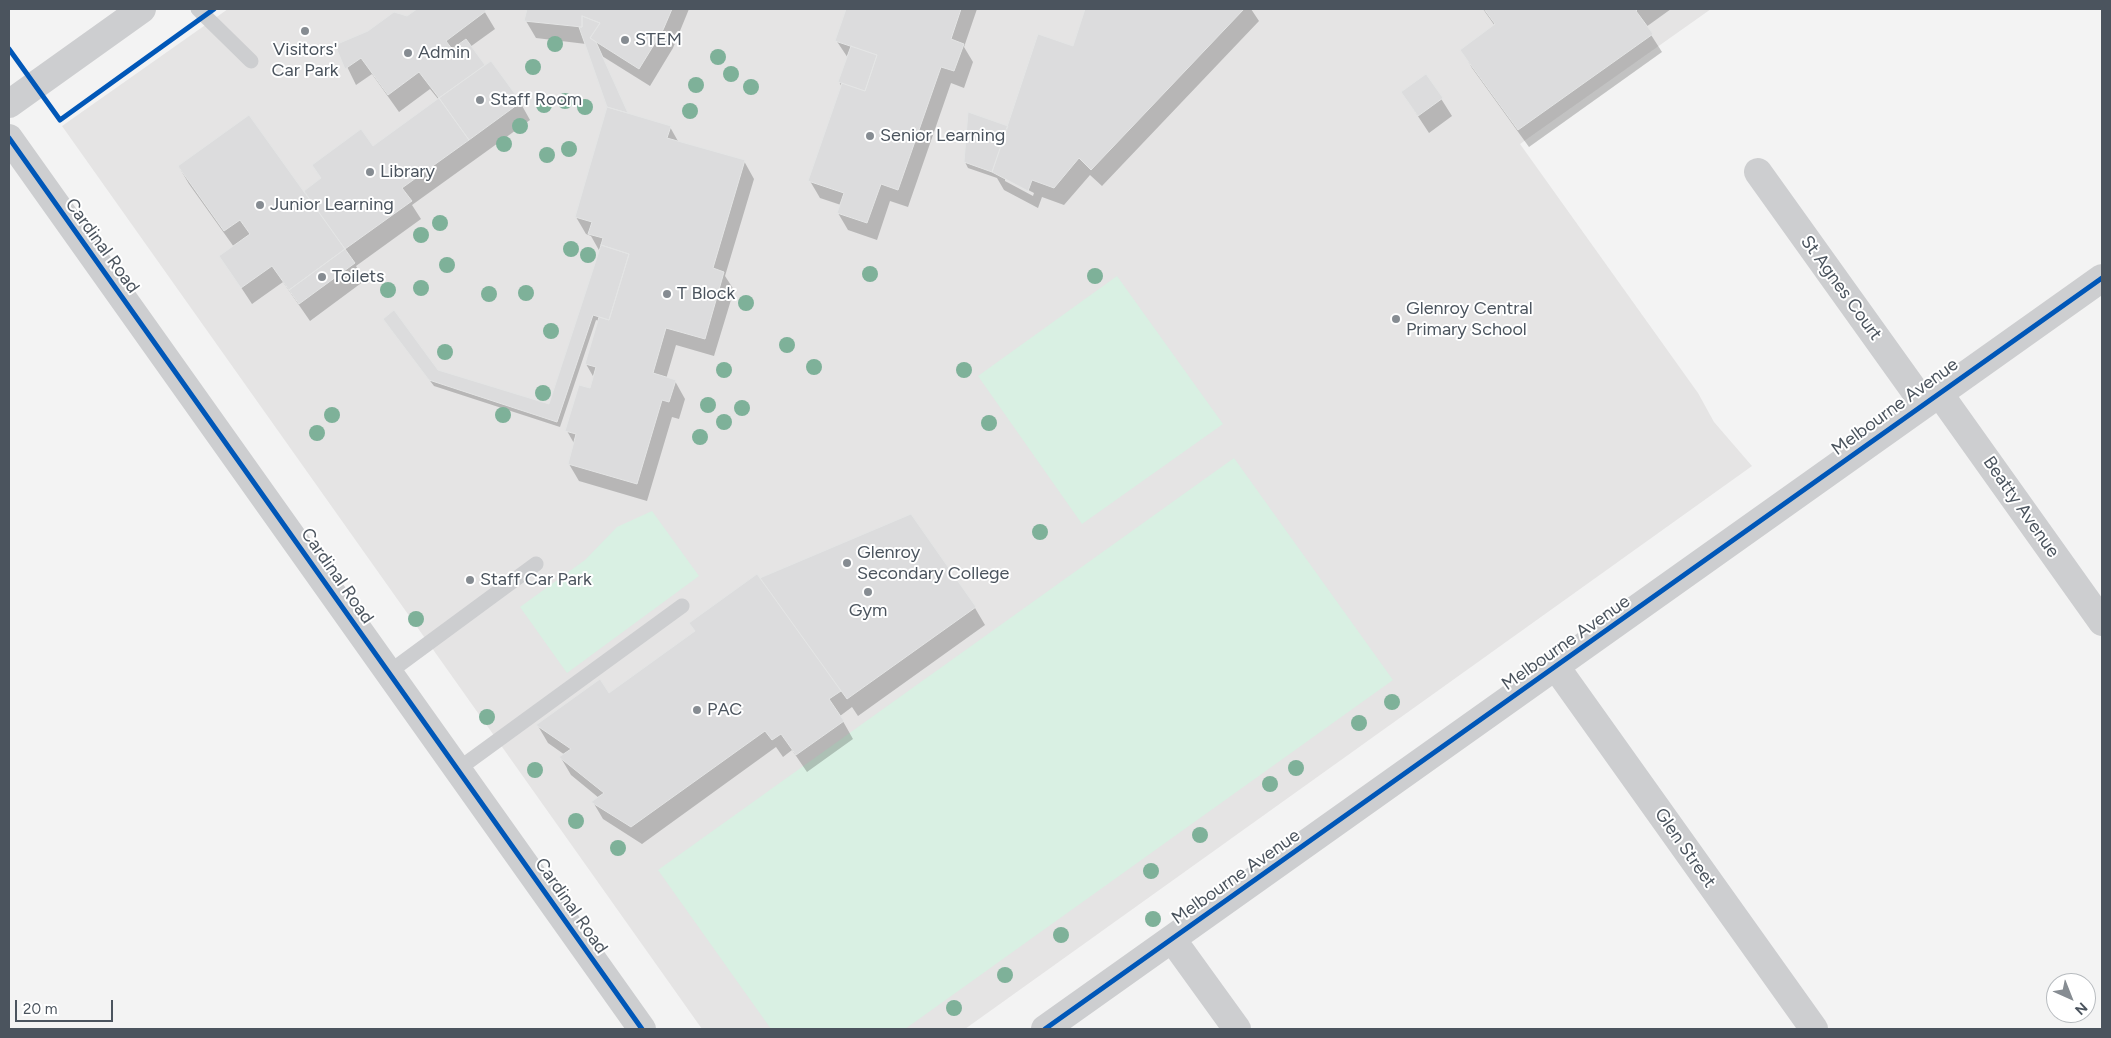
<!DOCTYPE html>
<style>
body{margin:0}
#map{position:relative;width:2111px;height:1038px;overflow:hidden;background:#f3f3f3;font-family:Figtree,sans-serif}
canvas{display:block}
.frame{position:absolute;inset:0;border:10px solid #4b545e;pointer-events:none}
.north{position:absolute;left:2046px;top:973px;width:50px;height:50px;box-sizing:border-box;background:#fff;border:1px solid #b7bbbf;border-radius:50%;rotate:136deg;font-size:14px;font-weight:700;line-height:20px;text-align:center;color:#4b545e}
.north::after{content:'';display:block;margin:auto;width:18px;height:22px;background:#868c92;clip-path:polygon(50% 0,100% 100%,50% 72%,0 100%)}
.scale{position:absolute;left:15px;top:1000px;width:98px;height:22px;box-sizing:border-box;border:2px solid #4b545e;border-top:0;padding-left:6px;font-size:15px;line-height:18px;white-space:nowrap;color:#4b545e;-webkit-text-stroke:4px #fff;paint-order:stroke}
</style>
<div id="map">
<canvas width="2111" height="1038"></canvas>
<div class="frame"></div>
<div class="north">N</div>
<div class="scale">20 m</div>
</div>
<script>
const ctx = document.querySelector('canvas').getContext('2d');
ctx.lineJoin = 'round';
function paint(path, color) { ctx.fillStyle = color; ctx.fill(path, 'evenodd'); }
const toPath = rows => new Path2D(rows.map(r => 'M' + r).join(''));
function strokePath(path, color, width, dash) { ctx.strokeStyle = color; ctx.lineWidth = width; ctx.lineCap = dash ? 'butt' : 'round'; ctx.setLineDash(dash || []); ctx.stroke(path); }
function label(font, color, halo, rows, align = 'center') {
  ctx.font = font + ' Figtree,sans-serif'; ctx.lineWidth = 4; ctx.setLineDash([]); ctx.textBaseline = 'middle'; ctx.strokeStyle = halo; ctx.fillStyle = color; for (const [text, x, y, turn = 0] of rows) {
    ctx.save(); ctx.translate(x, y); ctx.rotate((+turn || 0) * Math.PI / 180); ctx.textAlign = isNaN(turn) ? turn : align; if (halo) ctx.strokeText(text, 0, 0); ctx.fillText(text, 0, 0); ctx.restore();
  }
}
paint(toPath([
 [228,9,1711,9,1520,144,1698,393,1714,422,1752,466,965,1029,702,1029,62,126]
]), '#e5e4e4');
paint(toPath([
 [1117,276,1223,424,1082,524,978,376],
 [1234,458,1393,680,905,1029,771,1029,658,870],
 [652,511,699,576,567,673,520,607,585,560,617,527]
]), '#d9f0e3');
paint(toPath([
 [419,9,483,9,495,29,470,47,485,67,520,102,530,120,412,205,421,219,356,266,364,281,310,321,283,282,252,304,221,257,234,247,189,184,179,167,303,193,322,179,314,165,373,148,439,100,430,89,399,112,372,74,356,85,337,46,407,17],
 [528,9,689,9,673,48,650,86,602,56,586,44,536,38,526,21],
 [847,9,977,9,964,47,973,62,964,88,951,83,908,207,890,201,877,240,848,230,838,213,841,205,820,198,810,181,842,87,839,82,848,58,836,40],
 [1087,9,1251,9,1259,21,1102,186,1090,175,1064,205,1042,197,1038,208,1004,190,997,178,968,168,965,162,1007,127,1074,47],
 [1005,178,1034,193,1033,196,1005,181],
 [1483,9,1671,9,1646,27,1662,52,1529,147,1472,68,1462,50,1495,26],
 [1426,75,1452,116,1429,133,1402,92],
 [670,127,679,143,744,161,754,179,725,276,734,290,714,356,676,345,666,379,675,381,685,399,679,419,672,417,647,501,579,481,569,464,575,445,567,431,591,389,594,378,586,364,599,321,596,320,560,427,434,386,388,325,437,371,549,405,600,252,591,236,586,234,576,217],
 [624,266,609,326,606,326],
 [910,516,975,608,985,625,858,716,852,707,840,716,853,739,807,772,792,750,783,757,776,747,642,844,603,819,593,802,599,798,571,775,561,758,565,755,548,743,538,726,609,695,696,632,759,579]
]), '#0003');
const building = toPath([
 [417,9,485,9,486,11,446,41,452,49,466,39,485,65,439,98,419,72,388,95,361,58,345,69,335,45,368,31,394,12,407,16,417,9],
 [527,9,672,9,663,30,639,69,590,38,600,23,582,16,582,27,524,21,527,9],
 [846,9,961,9,951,39,964,44,954,71,941,67,898,190,881,184,867,223,837,213,844,193,808,181,842,83,865,91,877,55,835,41,846,9],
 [1085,9,1244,9,1091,170,1079,158,1054,188,1032,180,1028,191,992,172,1038,34,1073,46,1085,9],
 [1484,9,1638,9,1636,11,1653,34,1518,130,1460,50,1495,24,1484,9],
 [582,16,600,23,590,38,596,42,628,113,607,107,579,27,582,27,582,16],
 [851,46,877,55,865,91,838,82,851,46],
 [491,61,521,102,469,140,439,98,491,61],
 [1426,74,1443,98,1418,116,1401,92,1426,74],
 [439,98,469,140,402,188,412,201,345,249,304,191,321,178,312,165,361,129,373,146,439,98],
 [607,107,671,126,667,138,745,160,713,268,724,272,705,339,666,328,653,373,676,380,669,402,662,400,637,484,568,464,576,434,565,431,579,385,590,388,596,367,585,364,599,317,609,320,629,254,601,245,603,238,588,234,592,222,575,217,607,107],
 [968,112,1008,126,992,172,964,162,968,112],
 [249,115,345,249,289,290,272,266,241,288,219,256,250,234,240,220,224,231,178,166,249,115],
 [601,245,629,254,609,320,593,315,557,422,429,380,383,319,394,310,438,370,549,404,601,245],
 [345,249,355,263,299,304,289,290,345,249],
 [911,514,976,607,847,699,760,578,911,514],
 [757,574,841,691,829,699,844,721,796,755,781,734,772,740,765,731,631,827,591,802,604,793,559,757,571,749,536,725,600,679,609,693,695,631,689,623,757,574]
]);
paint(building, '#dcdcdd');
strokePath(building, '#e4e5e5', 1);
strokePath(toPath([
 [198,9,251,61],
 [388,673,536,564],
 [457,770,682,606]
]), '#cdced0', 15);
strokePath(toPath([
 [9,138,642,1029],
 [1758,172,1924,404],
 [1939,393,2102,622],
 [1556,667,1814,1029],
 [1172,939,1237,1029],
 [1045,1029,2102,278]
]), '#cdced0', 28);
strokePath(toPath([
 [9,104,142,9]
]), '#cdced0', 28);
strokePath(toPath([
 [9,49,60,120,214,9],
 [9,138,642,1029],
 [1045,1029,2102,278]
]), '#0057b8', 5);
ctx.fillStyle = '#7eb199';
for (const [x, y] of [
 [555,44],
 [718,57],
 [533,67],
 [731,74],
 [696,85],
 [751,87],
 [565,101],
 [544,105],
 [585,107],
 [690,111],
 [520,126],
 [504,144],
 [569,149],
 [547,155],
 [440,223],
 [421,235],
 [571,249],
 [588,255],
 [447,265],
 [870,274],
 [1095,276],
 [421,288],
 [388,290],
 [526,293],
 [489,294],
 [746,303],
 [551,331],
 [787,345],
 [445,352],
 [814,367],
 [724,370],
 [964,370],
 [543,393],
 [708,405],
 [742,408],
 [332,415],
 [503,415],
 [724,422],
 [989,423],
 [317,433],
 [700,437],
 [1040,532],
 [416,619],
 [1392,702],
 [487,717],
 [1359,723],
 [1296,768],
 [535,770],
 [1270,784],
 [576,821],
 [1200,835],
 [618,848],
 [1151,871],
 [1153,919],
 [1061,935],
 [1005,975],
 [954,1008]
]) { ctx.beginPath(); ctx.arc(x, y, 8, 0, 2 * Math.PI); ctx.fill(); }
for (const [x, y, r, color] of [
 [305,31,5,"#868c92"],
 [625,40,5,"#868c92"],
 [408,53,5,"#868c92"],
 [480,100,5,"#868c92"],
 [870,136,5,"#868c92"],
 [370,172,5,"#868c92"],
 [260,205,5,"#868c92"],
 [322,277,5,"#868c92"],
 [667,294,5,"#868c92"],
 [1396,319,5,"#868c92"],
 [847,563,5,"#868c92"],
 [470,580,5,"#868c92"],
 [868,592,5,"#868c92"],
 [697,710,5,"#868c92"]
]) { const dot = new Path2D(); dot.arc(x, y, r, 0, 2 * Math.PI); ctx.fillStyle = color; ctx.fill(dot); strokePath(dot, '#fff', 2); }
label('18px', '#4b545e', '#fff', [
 ["STEM",635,40],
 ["Visitors'",305,50,"center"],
 ["Car Park",305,71,"center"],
 ["Admin",418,53],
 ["Staff Room",490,100],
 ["Senior Learning",880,136],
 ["Library",380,172],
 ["Junior Learning",270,205],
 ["Toilets",332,277],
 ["T Block",677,294],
 ["Glenroy Central",1406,309],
 ["Primary School",1406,330],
 ["Glenroy",857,553],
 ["Secondary College",857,574],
 ["Staff Car Park",480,580],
 ["Gym",868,611,"center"],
 ["PAC",707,710]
], 'left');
label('18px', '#4b545e', '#fff', [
 ["Cardinal Road",102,246,54],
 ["St Agnes Court",1841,288,54],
 ["Melbourne Avenue",1895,407,-36],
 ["Beatty Avenue",2021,507,55],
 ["Cardinal Road",337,576,55],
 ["Melbourne Avenue",1566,643,-35],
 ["Glen Street",1685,848,55],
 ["Melbourne Avenue",1236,877,-35],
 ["Cardinal Road",571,906,55]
]);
</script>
